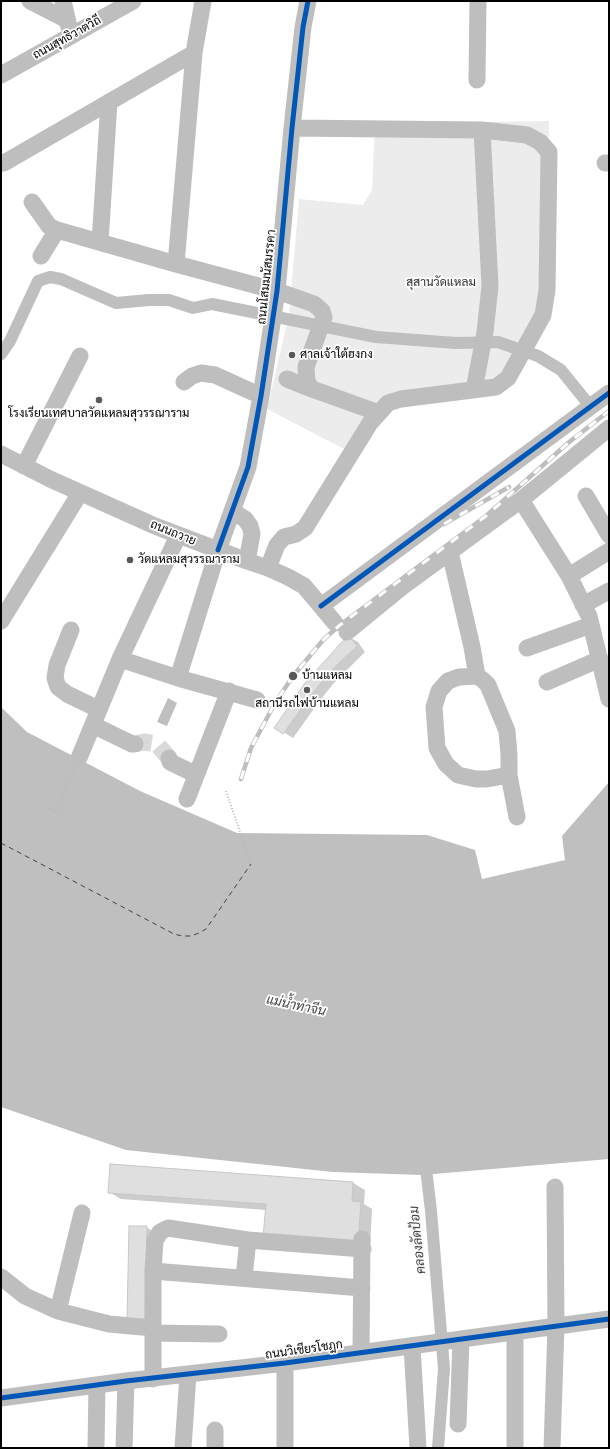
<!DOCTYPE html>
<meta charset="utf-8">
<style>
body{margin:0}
#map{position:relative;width:610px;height:1449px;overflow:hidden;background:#fff;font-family:Helvetica,sans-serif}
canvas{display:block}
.frame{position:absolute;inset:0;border:2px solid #000;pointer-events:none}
</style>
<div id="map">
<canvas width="610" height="1449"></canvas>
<div class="frame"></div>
</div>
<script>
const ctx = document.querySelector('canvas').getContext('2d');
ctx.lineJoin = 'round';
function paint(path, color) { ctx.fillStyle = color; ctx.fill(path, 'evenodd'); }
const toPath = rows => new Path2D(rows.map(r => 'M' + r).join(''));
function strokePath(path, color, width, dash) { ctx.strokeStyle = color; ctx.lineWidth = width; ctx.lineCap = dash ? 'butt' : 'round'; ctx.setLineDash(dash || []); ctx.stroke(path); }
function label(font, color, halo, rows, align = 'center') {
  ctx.font = font + ' Helvetica,Sarabun,sans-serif'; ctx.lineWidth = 3.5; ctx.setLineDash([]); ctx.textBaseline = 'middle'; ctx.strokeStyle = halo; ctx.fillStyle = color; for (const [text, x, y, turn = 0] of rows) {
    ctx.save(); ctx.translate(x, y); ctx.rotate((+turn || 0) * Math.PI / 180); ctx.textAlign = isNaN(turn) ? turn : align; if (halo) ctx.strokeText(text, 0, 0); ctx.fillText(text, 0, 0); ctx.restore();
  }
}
paint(toPath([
 [549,121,551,318,497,391,382,404,348,451,267,409,289,315,299,199,363,205,372,190,375,124]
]), '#ececec');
paint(toPath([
 [168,698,177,703,167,726,157,722],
 [1,707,27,732,140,791,237,833,427,835,475,850,482,879,565,860,562,836,609,782,609,1159,422,1175,333,1172,126,1150,1,1107]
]), '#bfbfbf');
paint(toPath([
 [349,637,358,642,365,652,333,684,318,703,293,738,275,727],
 [111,1165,353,1183,365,1190,364,1204,372,1209,370,1250,266,1210,121,1199,109,1192],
 [146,1227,158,1234,140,1326]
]), '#0003');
strokePath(toPath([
 [1,354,10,341,38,281,50,277,61,279,116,303,149,300,169,300,193,308,212,304,376,337,456,343,498,342,538,356,561,370,586,401],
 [425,1160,431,1211,444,1369,438,1448]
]), '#bfbfbf', 12);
strokePath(toPath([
 [1,843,174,934,182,936,191,936,199,933,206,929,251,864]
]), '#444', 1, [5, 4]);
const building = toPath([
 [349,636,357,646,337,665,324,679,309,698,283,734,274,728,305,683,340,644,349,636],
 [110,1164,353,1182,352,1201,361,1202,358,1244,263,1237,266,1204,108,1193,110,1164],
 [129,1226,147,1226,145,1320,127,1320,129,1226]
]);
paint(building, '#dfdfdf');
strokePath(building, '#c7c7c7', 1);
strokePath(toPath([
 [135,744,144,742,157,744,169,758]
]), '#d9d9d9', 17, [17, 8]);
strokePath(toPath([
 [226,791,251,864],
 [45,807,62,815],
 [55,812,74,770]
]), '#b9b9b9', 2, [1, 2]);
strokePath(toPath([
 [30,1,67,20],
 [63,1,69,27],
 [1,75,133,1],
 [477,80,478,1],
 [4,163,194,53],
 [605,163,609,163],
 [32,202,49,226,57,230,176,264,277,291,314,304,322,311,324,317,306,367,307,382,312,389,379,413],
 [100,242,109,102],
 [41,256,57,230],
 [176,264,194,53,203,1],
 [287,379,312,389],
 [184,382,192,376,201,373,215,375,261,396],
 [474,390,485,332,490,286,482,130],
 [1,454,50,479,155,526,247,561,268,568,288,577,304,586,335,623],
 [24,466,80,356],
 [586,496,609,535],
 [521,500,569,576,589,616,609,699],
 [232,511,245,519,250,526,252,534,247,561],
 [450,552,472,647,477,676],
 [268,568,277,545,284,537,296,534,305,528,370,423,388,403,401,399,496,387,508,378,543,315,547,290,549,152,540,142,527,135,482,130,292,128],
 [569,576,609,551],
 [583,605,609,591],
 [321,606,609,393],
 [1,621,80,493],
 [71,630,57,665,55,678,58,687,67,694,98,709],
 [347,632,402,587,521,500,609,428],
 [527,648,591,625],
 [120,659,178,536],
 [178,678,218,550,248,467,261,396,277,291,292,128,303,27,308,1],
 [547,682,600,659],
 [93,725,132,744,135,744],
 [79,758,120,659,178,678,257,700],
 [169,758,170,762,195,774],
 [509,775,487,779,476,779,458,775,446,764,437,748,434,707,439,691,448,681,459,677,477,676,483,680,488,685,507,731,509,755,509,775,517,817],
 [187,799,229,691],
 [153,1271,155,1241,160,1232,168,1228,248,1240],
 [1,1277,25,1296,58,1311,109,1324,153,1328],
 [244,1277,248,1240,363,1249],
 [58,1311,82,1213],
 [153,1333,219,1334],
 [412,1346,418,1448],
 [361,1353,362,1239],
 [285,1363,285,1448],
 [153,1379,153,1271,362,1288],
 [1,1398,126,1381,285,1363,609,1319],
 [458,1424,461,1339],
 [96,1448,97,1385],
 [124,1448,126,1381],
 [183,1448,188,1375],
 [215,1448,215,1430],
 [515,1448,515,1332],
 [552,1448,556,1326,555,1187]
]), '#bebebe', 17);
const rail = toPath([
 [444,524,509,487],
 [241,779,251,748,275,703,293,676,324,639,340,625,486,516,568,443,609,411]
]);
strokePath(rail, '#bebebe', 4.5);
strokePath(rail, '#fff', 3, [9]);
strokePath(toPath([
 [218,550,248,467,261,396,277,291,292,128,303,27,308,1],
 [321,606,609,393],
 [1,1398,126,1381,285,1363,609,1319]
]), '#0057b8', 5);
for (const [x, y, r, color] of [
 [292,355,4,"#595959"],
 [99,400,4,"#595959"],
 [130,560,4,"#595959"],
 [293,676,5,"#595959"],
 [307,690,4,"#595959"]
]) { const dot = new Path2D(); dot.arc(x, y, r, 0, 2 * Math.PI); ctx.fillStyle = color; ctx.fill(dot); strokePath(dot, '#fff', 1.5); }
label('12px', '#000', '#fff', [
 ["ถนนสุทธิวาตวิถี",67,38,-29],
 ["ถนนโสมมนัสมรรคา",267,277,-84],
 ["ถนนถวาย",173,533,22],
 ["ถนนวิเชียรโชฎก",304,1350,-8]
]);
label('12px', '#333', '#fff', [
 ["สุสานวัดแหลม",441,283]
]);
label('12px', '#000', '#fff', [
 ["ศาลเจ้าใต้ฮงกง",300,355],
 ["โรงเรียนเทศบาลวัดแหลมสุวรรณาราม",99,414,"center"],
 ["วัดแหลมสุวรรณาราม",138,560],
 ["บ้านแหลม",302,676],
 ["สถานีรถไฟบ้านแหลม",307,704,"center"]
], 'left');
label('italic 13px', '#444', '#fff', [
 ["แม่น้ำท่าจีน",296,1006,12],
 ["คลองลัดป้อม",418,1240,-96]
]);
</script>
